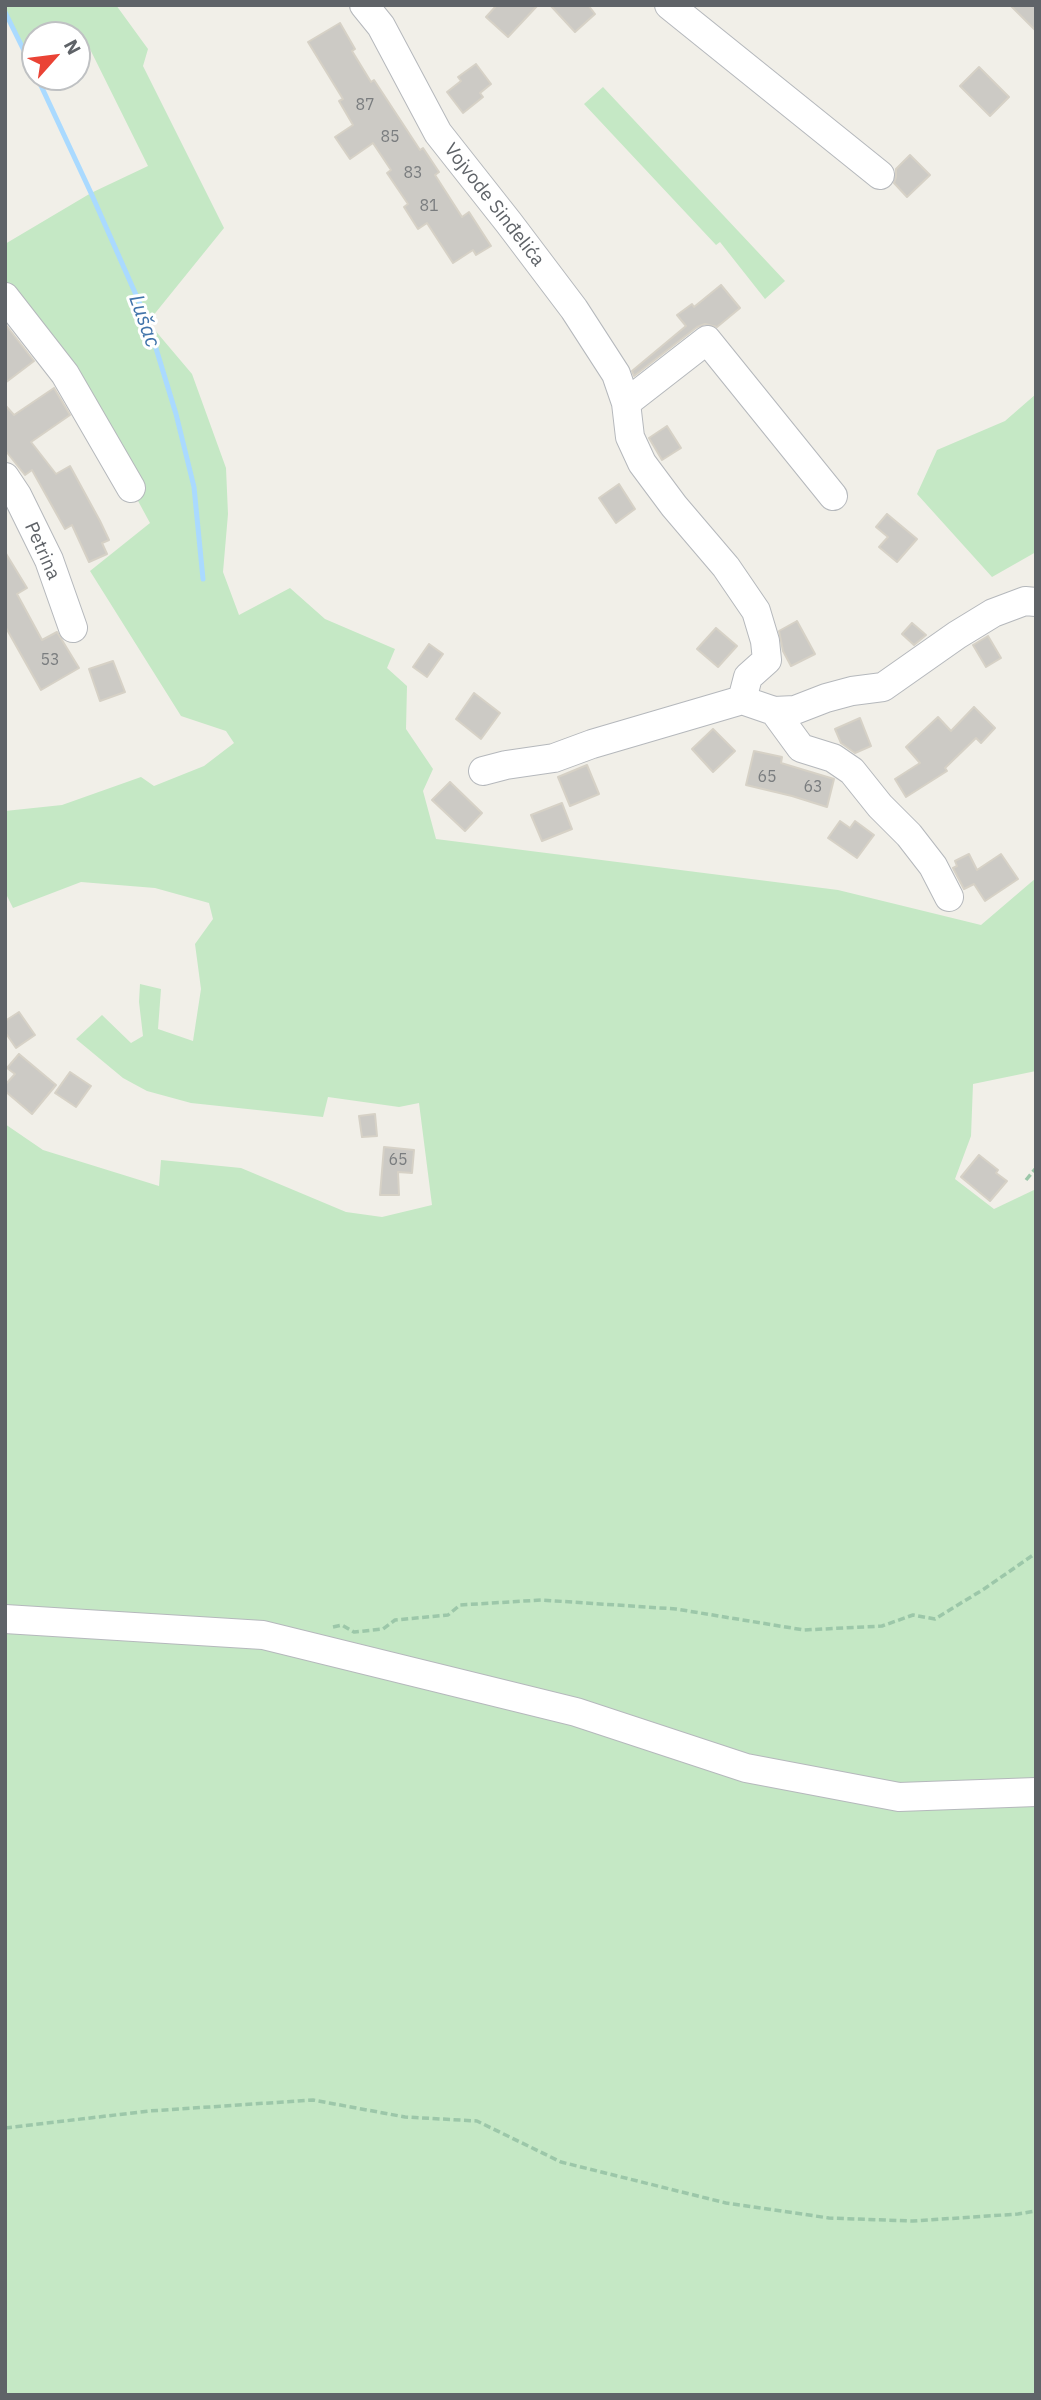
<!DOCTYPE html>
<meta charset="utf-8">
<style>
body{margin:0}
#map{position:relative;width:1041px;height:2400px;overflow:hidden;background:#f1efe8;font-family:"IBM Plex Sans",sans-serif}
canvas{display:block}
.frame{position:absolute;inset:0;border:7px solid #5f6368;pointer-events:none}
.north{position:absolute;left:21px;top:21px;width:70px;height:70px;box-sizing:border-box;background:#fff;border:2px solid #bfc1c3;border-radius:50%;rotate:62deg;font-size:19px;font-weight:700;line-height:28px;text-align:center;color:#5f6368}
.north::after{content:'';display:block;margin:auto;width:24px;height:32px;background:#ea4335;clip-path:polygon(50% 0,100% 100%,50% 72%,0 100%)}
</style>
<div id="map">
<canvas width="1041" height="2400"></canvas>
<div class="frame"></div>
<div class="north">N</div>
</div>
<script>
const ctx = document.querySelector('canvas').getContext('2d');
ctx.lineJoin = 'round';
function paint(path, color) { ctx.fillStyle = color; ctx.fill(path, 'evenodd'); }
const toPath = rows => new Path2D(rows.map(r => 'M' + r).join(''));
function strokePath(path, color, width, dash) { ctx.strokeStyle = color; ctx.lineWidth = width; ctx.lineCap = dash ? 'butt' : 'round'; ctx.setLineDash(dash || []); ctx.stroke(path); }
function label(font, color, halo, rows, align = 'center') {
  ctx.font = font + ' "IBM Plex Sans",sans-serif'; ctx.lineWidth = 6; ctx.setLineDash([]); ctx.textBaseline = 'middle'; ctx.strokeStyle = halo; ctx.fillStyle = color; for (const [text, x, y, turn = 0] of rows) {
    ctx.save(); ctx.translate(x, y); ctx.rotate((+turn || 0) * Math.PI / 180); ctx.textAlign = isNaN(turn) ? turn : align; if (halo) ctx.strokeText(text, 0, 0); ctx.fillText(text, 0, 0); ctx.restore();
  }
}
paint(toPath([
 [5,5,116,5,148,49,143,66,224,228,148,322,192,374,226,468,228,514,223,572,239,615,290,588,325,619,395,649,387,668,407,686,406,729,433,769,423,791,436,839,838,890,981,925,1036,878,1036,1071,973,1084,971,1136,955,1179,994,1209,1036,1189,1036,1789,899,1794,378,1660,5,1617,5,1124,43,1150,159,1186,161,1160,241,1168,346,1212,382,1217,432,1205,419,1103,399,1107,328,1097,323,1117,191,1103,147,1091,134,1084,123,1078,76,1039,102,1015,131,1043,143,1036,139,1002,140,984,161,989,158,1029,193,1041,201,989,195,944,213,919,209,903,155,888,81,882,13,908,5,892,5,811,62,805,141,777,154,786,204,766,234,743,226,731,181,716,90,571,150,523,131,488,5,297,5,244,91,193,148,166,82,33,35,35,35,52,27,56,5,12],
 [603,87,785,281,765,299,720,242,716,245,584,104],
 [1036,394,1036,552,992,577,917,494,937,450,1005,421],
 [5,1622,262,1637,898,1799,1036,1794,1036,2395,5,2395]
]), '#c5e8c5');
strokePath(toPath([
 [5,12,35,73],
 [37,77,91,193,148,322,176,414,194,487,203,579]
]), '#aadaff', 5);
const building = toPath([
 [497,5,538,5,508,37,486,17,497,5],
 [550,5,588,5,595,14,575,32,550,5],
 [1010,5,1036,5,1036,31,1010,5],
 [340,23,355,49,352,51,371,82,374,80,420,150,423,148,439,172,435,175,462,217,469,212,491,246,476,255,473,250,453,263,427,223,418,229,404,207,408,204,387,173,391,170,373,143,350,159,335,137,353,125,339,101,343,99,308,42,340,23],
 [476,64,491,84,480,93,483,97,463,113,447,92,461,81,458,77,476,64],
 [979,67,1009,97,990,116,960,86,979,67],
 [910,155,930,175,907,197,894,183,896,177,896,169,910,155],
 [721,285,740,308,717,327,705,324,697,327,634,376,632,371,686,326,677,315,692,304,694,307,721,285],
 [5,324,34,361,5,383,5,324],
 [54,388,70,415,31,442,56,474,70,466,100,521,109,540,102,543,107,554,89,562,72,525,65,529,32,470,25,475,5,450,5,405,14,415,54,388],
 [667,426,681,448,662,460,649,438,667,426],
 [619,484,635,509,616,523,599,498,619,484],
 [887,514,917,539,897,562,879,547,888,537,876,527,887,514],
 [5,552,27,588,17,594,42,640,57,632,79,668,41,690,5,626,5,552],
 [797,621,815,654,791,666,783,651,779,631,797,621],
 [912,623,926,635,914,645,902,634,912,623],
 [716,628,737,646,718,667,697,649,716,628],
 [988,636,1001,658,986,667,973,645,988,636],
 [429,644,443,654,427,677,413,667,429,644],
 [113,661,125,692,100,701,89,669,113,661],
 [474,693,500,713,481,739,456,719,474,693],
 [974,707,995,728,981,743,976,738,945,768,947,771,906,797,895,779,920,763,906,747,938,717,951,731,974,707],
 [860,718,871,746,855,753,841,743,835,729,860,718],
 [713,729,735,751,713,772,692,749,713,729],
 [754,751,782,757,781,763,834,779,827,807,792,796,746,785,754,751],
 [587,765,599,794,570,806,558,777,587,765],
 [450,782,482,813,465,831,432,800,450,782],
 [562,803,572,829,542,841,531,815,562,803],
 [840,821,850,828,855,821,874,835,857,858,828,838,840,821],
 [969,854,977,870,1001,854,1018,879,985,901,974,884,964,889,953,868,957,866,955,861,969,854],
 [19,1012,35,1035,16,1048,5,1032,5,1021,19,1012],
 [19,1054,56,1085,32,1114,5,1091,5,1085,15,1074,7,1068,19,1054],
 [70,1072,91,1086,76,1107,55,1093,70,1072],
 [375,1114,377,1136,362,1137,359,1116,375,1114],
 [384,1147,414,1150,412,1173,398,1172,399,1195,380,1195,384,1147],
 [979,1155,998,1170,996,1173,1007,1181,990,1201,961,1177,979,1155]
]);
paint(building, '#cccac5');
strokePath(building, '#d6d1c6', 2);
const minor = toPath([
 [364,5,381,26,438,133,509,223,574,309,616,374,626,403,630,437,642,463,674,506,726,567,756,611,765,641,767,660,748,677,742,700],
 [669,5,880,175],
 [5,297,65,374,131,488],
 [626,403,707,340,833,496],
 [5,477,17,495,49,560,73,628],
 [774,711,801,748,833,758,852,771,880,806,909,835,933,866,949,897],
 [483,771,506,765,554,758,592,744,742,700,774,711,795,710,826,698,852,691,883,687,957,635,993,613,1025,601,1036,602],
 [5,1619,263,1635,576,1712,746,1768,899,1797,1036,1792]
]);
strokePath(minor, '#b5b8bc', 30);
strokePath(toPath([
 [1026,1180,1036,1168],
 [333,1627,342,1625,354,1632,383,1629,395,1620,448,1615,460,1605,541,1600,676,1609,804,1630,882,1626,913,1615,935,1619,984,1589,1036,1553],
 [5,2128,149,2111,313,2100,405,2117,477,2121,561,2162,726,2203,829,2218,913,2221,1018,2214,1036,2211]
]), '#9cc7a9', 3.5, [7, 3.5]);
strokePath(minor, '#fff', 28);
label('16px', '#7a7d7f', null, [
 ["87",365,105],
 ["85",390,137],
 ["83",413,173],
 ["81",429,206],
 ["53",50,660],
 ["65",767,777],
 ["63",813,787],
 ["65",398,1160]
]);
label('19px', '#5f6368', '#fff', [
 ["Vojvode Sinđelića",494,205,52],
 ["Petrina",42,551,66]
]);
label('italic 21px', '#4174aa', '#fff', [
 ["Lušac",144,321,70]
]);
</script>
